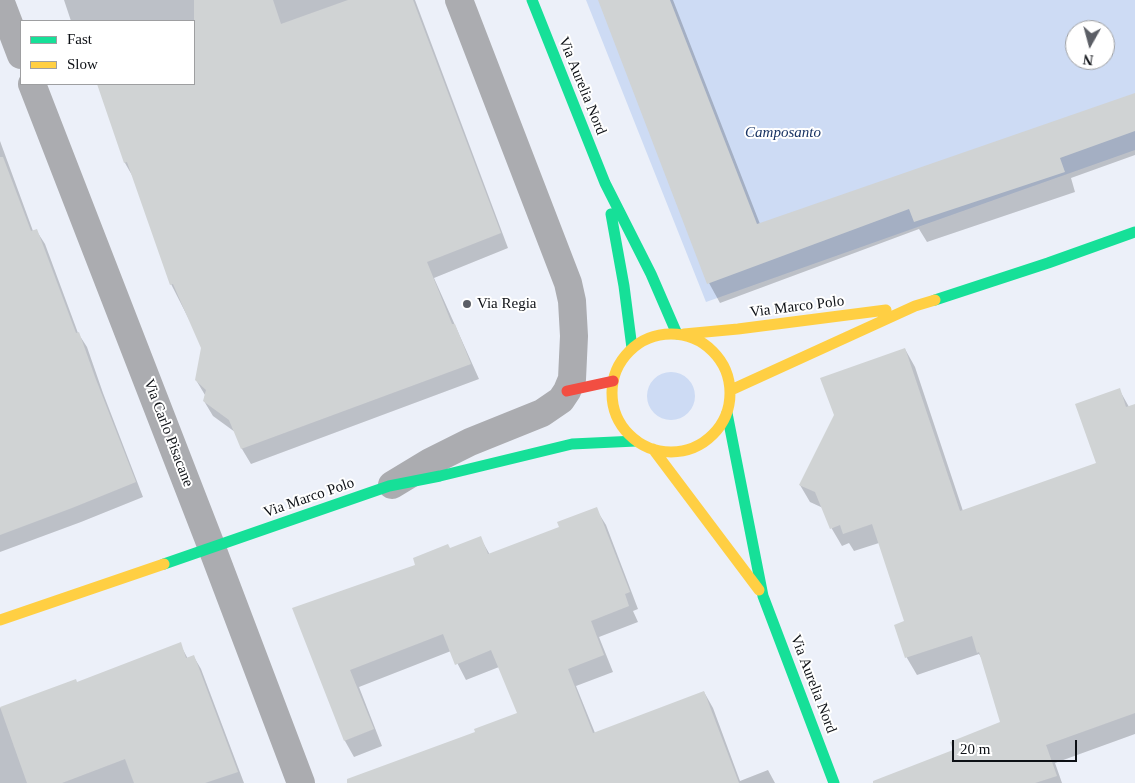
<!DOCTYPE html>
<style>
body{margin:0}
#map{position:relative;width:1135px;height:783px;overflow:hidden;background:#ecf0f9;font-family:"Times New Roman",serif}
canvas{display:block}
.legend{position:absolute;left:20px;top:20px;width:175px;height:65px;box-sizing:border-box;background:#fff;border:1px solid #9e9fa1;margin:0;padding:6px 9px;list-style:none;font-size:15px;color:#0d1015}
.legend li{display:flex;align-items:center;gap:10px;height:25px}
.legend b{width:25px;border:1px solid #9e9fa1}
.north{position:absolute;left:1065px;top:20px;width:50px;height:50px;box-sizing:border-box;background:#fff;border:1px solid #9e9fa1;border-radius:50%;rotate:187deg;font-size:14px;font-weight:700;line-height:20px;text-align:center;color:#0d1015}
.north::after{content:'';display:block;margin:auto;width:18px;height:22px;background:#5b5e65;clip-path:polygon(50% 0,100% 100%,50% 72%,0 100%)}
.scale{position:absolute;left:952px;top:740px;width:125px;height:22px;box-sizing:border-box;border:2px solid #0d1015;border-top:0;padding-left:6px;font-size:15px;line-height:18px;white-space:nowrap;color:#0d1015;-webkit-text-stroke:4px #fff;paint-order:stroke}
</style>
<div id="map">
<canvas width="1135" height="783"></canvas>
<ul class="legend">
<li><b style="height:6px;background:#16e098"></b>Fast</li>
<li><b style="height:6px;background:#ffcf43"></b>Slow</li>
</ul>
<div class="north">N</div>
<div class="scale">20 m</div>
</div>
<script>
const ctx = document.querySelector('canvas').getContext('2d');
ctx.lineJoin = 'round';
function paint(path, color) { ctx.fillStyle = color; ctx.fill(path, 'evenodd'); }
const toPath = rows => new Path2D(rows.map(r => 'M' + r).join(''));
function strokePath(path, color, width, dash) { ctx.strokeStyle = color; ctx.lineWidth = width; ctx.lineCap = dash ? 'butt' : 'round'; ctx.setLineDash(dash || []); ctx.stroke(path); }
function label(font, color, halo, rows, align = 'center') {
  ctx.font = font + ' "Times New Roman",serif'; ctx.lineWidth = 4; ctx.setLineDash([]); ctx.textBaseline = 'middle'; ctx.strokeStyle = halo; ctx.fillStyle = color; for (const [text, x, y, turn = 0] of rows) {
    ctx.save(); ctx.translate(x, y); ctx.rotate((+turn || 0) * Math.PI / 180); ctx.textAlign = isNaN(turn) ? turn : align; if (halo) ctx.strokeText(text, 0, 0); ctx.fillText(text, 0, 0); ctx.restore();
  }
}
paint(toPath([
 [586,0,1135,0,1135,150,706,302],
 [1075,30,1105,30,1105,60,1075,60],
 '647 396a24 24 0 1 1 48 0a24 24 0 1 1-48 0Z'
]), '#cddbf4');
paint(toPath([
 [64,0,415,0,508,248,434,278,479,379,251,464,242,449,235,432,213,416,204,401,205,395,196,380,203,347,171,284,133,177,125,163,98,84,194,84,194,21,71,21],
 [600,0,673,0,760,224,1135,94,1135,155,1071,178,1075,192,927,242,919,229,720,303,709,283],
 [0,141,33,231,36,230,45,244,78,333,87,347,103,393,143,497,81,522,0,552],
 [905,349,915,367,963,511,1097,464,1119,389,1129,407,1135,405,1135,734,1055,763,1062,783,922,783,954,750,1002,723,982,659,979,654,917,675,907,658,895,626,906,622,879,543,854,551,849,543,842,546,832,529,823,508,810,502,800,485],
 [596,509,606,525,638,609,633,611,638,622,599,637,613,672,576,686,595,733,704,692,713,708,740,781,768,770,775,783,370,783,519,714,499,667,466,680,451,651,359,687,382,746,354,757,345,741,294,608,417,566,480,537,490,555,561,527],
 [180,644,188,659,194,657,201,669,244,783,0,783,0,708,75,680,77,683]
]), '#0003');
paint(toPath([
 [194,0,273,0,281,24,348,0,413,0,501,233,427,262,452,324,455,324,471,364,241,449,229,420,203,401,206,390,195,380,201,348,173,284,170,285,127,162,124,163,97,84,194,84],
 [598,0,670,0,757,224,1135,93,1135,131,1060,158,1065,172,914,222,909,209,707,284],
 [0,157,3,157,31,231,37,229,76,333,79,332,95,377,136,482,72,508,0,535],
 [905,348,960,511,1096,463,1075,404,1120,388,1126,407,1135,404,1135,713,1046,745,1057,776,1035,783,873,783,873,781,953,750,950,742,1000,722,979,652,977,653,972,636,905,658,894,625,904,621,872,524,843,534,840,525,830,529,815,492,799,485,834,415,820,378],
 [597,507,630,592,625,594,629,606,591,621,604,655,568,669,593,733,704,691,739,783,347,783,347,779,475,732,474,729,517,713,491,650,455,665,443,634,350,670,374,729,344,741,292,608,415,565,413,558,448,544,450,548,481,536,488,554,559,527,557,522],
 [181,642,186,658,194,655,238,772,205,783,134,783,125,759,62,783,27,783,0,707,76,679,77,682]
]), '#d0d3d4');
strokePath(toPath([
 [0,0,21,55],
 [32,84,212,548,301,783],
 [392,485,430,462,470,442,542,413,561,400,567,391,572,379,574,336,572,301,568,283,459,0]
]), '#abacb0', 28);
strokePath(toPath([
 [532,0,605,183,651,274,677,334],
 [611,214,624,286,632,348],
 [935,300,1048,263,1135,232],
 [727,413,763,596,834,783],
 [164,564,389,486,440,476,572,444,636,441]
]), '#16e098', 11);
strokePath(toPath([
 '612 393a59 59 0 1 1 118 0a59 59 0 1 1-118 0Z',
 [684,334,738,329,886,310],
 [731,390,915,306,935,300],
 [653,449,759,590],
 [0,620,164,564]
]), '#ffcf43', 11);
strokePath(toPath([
 [567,391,613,381]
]), '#f24e42', 11);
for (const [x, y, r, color] of [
 [467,304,5,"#5b5e65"]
]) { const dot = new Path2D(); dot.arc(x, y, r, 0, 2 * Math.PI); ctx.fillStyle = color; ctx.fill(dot); strokePath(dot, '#fff', 2); }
label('15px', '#0d1015', '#fff', [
 ["Via Aurelia Nord",582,86,68],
 ["Via Marco Polo",797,307,-7],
 ["Via Carlo Pisacane",168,433,69],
 ["Via Marco Polo",309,498,-19],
 ["Via Aurelia Nord",813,684,69]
]);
label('italic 15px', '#183363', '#fff', [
 ["Camposanto",783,133]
]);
label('15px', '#0d1015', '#fff', [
 ["Via Regia",477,304]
], 'left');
</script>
